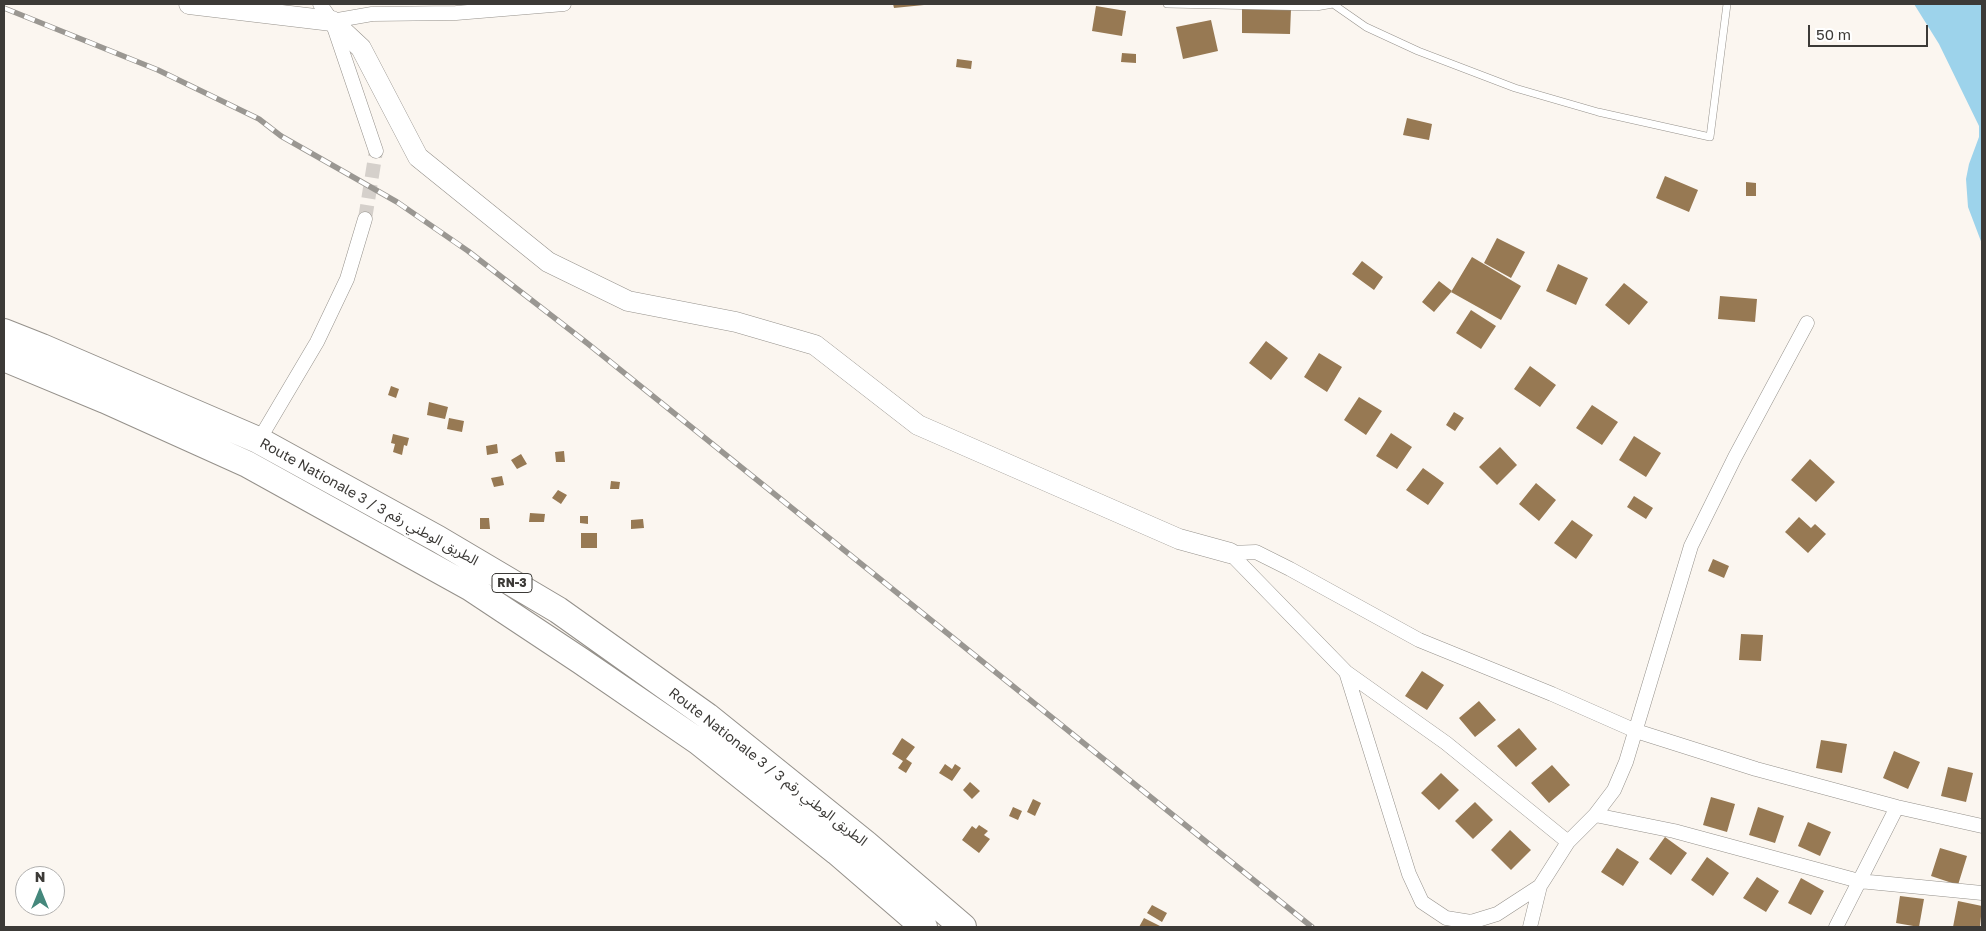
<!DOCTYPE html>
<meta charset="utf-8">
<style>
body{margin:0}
#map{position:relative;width:1986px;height:931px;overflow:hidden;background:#fbf6f0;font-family:"Golos Text",sans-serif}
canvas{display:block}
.frame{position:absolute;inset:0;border:5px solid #3c3a37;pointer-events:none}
.north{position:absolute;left:15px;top:866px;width:50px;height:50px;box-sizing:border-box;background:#fff;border:1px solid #b1b0af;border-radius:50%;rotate:0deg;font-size:14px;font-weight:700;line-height:20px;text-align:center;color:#3c3a37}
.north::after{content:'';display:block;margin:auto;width:18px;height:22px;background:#45887c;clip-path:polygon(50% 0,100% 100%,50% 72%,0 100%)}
.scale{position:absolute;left:1808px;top:25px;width:120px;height:22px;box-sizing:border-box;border:2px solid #3c3a37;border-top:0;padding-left:6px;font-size:15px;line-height:18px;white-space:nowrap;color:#3c3a37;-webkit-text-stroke:4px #fff;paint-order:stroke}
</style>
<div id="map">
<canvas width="1986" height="931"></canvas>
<div class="frame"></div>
<div class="north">N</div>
<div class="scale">50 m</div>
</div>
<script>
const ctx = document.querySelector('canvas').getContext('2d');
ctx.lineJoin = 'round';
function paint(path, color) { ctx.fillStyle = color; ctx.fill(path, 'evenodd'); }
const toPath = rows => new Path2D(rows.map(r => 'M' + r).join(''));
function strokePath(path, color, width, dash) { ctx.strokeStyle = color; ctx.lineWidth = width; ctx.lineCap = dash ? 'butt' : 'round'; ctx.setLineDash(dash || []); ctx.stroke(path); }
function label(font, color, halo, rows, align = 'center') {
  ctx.font = font + ' "Golos Text","Noto Sans Arabic",sans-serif'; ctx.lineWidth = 5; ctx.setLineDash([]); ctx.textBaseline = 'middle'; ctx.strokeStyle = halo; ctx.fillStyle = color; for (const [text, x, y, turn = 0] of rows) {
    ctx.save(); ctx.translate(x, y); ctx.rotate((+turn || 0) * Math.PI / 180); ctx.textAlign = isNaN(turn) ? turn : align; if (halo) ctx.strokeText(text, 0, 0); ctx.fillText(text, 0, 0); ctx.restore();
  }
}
paint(toPath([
 [1914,4,1982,4,1982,244,1968,207,1966,179,1969,164,1979,137,1979,126,1939,44]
]), '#9dd3eb');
paint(toPath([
 [893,4,924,4,924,5,894,8],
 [1096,6,1126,11,1122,36,1092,31],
 [1242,8,1291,9,1290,34,1242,33],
 [1211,20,1218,51,1183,59,1176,27],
 [1122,53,1136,54,1136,63,1121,62],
 [957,59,972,61,971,69,956,67],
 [1407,118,1432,124,1429,140,1403,135],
 [1665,176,1698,190,1689,212,1656,198],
 [1746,182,1756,183,1756,196,1746,196],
 [1497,238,1525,252,1511,278,1484,263],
 [1472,257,1521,286,1501,320,1451,292],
 [1362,261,1383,277,1374,290,1352,274],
 [1558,264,1588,278,1576,305,1546,291],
 [1439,281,1452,291,1434,312,1422,302],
 [1624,283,1648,302,1629,325,1605,305],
 [1720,296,1757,299,1755,322,1718,319],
 [1471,310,1496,326,1481,349,1456,333],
 [1266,341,1288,358,1271,380,1249,363],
 [1319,353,1342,367,1327,392,1304,377],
 [1530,366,1556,385,1540,407,1514,389],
 [391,386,399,389,396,398,388,395],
 [1359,397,1382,411,1366,435,1344,420],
 [429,402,448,407,445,419,427,415],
 [1592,405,1618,422,1602,445,1576,428],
 [1454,412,1464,418,1455,431,1446,425],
 [449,418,464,421,462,432,447,429],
 [1391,433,1412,447,1397,469,1376,456],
 [393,434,409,438,407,446,404,445,402,455,393,452,395,444,391,443],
 [1634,436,1661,453,1646,477,1619,460],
 [497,444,498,453,487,455,486,446],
 [1500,447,1517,465,1497,485,1479,467],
 [564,451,565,462,556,462,555,452],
 [521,454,527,464,517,469,511,460],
 [1810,459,1835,482,1816,502,1791,480],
 [1423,468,1444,483,1428,505,1406,490],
 [502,476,504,485,494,487,491,478],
 [611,481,620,482,619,489,610,489],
 [1536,483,1556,500,1539,521,1519,504],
 [558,490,567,495,561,504,552,498],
 [1634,496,1653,508,1646,519,1627,507],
 [530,513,545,514,544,522,529,522],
 [580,516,588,516,588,524,580,523],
 [1799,517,1811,528,1815,524,1826,534,1808,553,1785,532],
 [480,518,489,518,490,529,480,529],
 [643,519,644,528,631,529,631,520],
 [1572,520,1593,535,1576,559,1554,543],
 [581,533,597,533,597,548,581,548],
 [1713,559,1729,566,1724,578,1708,571],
 [1741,634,1763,635,1761,661,1739,660],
 [1422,671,1444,685,1427,710,1405,696],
 [1479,701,1496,720,1475,737,1459,718],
 [1519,728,1537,749,1516,767,1497,746],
 [902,738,915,747,906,759,912,763,906,773,898,768,903,761,892,754],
 [1821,740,1847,744,1842,773,1816,768],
 [1894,751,1920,762,1908,789,1883,778],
 [945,764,952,769,955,764,961,768,952,781,939,773],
 [1552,765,1570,785,1549,803,1531,783],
 [1948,767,1973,773,1966,802,1941,796],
 [1441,773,1459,790,1439,810,1421,793],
 [970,782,980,791,972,799,963,790],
 [1711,797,1735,804,1727,832,1703,825],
 [1033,799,1041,803,1035,816,1027,812],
 [1475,802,1493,820,1473,839,1455,821],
 [1013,807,1022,811,1018,820,1009,816],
 [1758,807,1784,816,1775,843,1749,835],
 [1808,822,1831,832,1820,856,1798,846],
 [979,825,988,831,984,835,990,839,979,853,962,840,972,826,976,829],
 [1510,830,1531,850,1511,870,1491,850],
 [1665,837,1687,853,1671,875,1649,859],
 [1617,848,1639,862,1623,886,1601,872],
 [1940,848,1967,856,1958,885,1931,876],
 [1707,857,1729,873,1713,896,1691,880],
 [1757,877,1779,891,1766,912,1743,898],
 [1801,878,1824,891,1811,915,1788,903],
 [1900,896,1924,899,1919,927,1896,923],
 [1958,901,1982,906,1980,927,1953,927],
 [1152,905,1167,913,1162,922,1147,913],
 [1144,918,1162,927,1139,927]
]), '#977953');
strokePath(toPath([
 [365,219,376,151]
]), '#d5d0cb', 14, [14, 7]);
const lane = toPath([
 [1167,4,1316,7,1333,4],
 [1333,4,1366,27,1418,51,1515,88,1598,112,1710,137,1727,4]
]);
const street = toPath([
 [320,4,332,21,376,151],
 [332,21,372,14,456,13,564,4],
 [256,445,317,342,347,279,365,219],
 [1230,553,1256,552,1290,569,1419,640,1552,694,1636,731,1756,769,1897,807,1982,826],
 [1230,553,1346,672,1446,743,1568,842],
 [1346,672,1409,874,1422,902,1446,918,1471,922,1497,914,1540,886],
 [1595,815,1674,831,1859,881,1982,893],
 [1530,927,1540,886,1568,842,1595,815,1614,790,1626,762,1691,546,1735,457,1807,323],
 [1836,927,1897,807]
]);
const secondary = toPath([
 [189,4,332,21,361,48,418,157,548,262,628,301,736,322,815,345,918,425,1179,539,1230,553]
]);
const highway = toPath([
 [4,332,42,347,258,440,438,539,558,610,707,716,866,844,963,927],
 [4,358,105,400,247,464,471,588,581,661,699,742,837,852,924,927]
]);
strokePath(lane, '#95918b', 8);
strokePath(street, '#95918b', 15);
strokePath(secondary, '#95918b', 21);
strokePath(highway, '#95918b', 28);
strokePath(lane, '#fff', 7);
strokePath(street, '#fff', 14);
strokePath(secondary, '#fff', 20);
strokePath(highway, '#fff', 26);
const rail = toPath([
 [4,8,158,70,259,119,281,136,397,202,468,251,587,343,1312,927]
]);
strokePath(rail, '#9a9792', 5.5);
strokePath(rail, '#fff', 4, [11]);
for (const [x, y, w] of [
 [512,583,40]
]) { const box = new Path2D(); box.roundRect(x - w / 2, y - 9.5, w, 19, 4); ctx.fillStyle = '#fff'; ctx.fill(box); strokePath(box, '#3c3a37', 1); }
label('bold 12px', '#3c3a37', null, [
 ["RN-3",512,583]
]);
label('14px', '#3c3a37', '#fff', [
 ["Route Nationale 3 / الطريق الوطني رقم 3",369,502,29],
 ["Route Nationale 3 / الطريق الوطني رقم 3",768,767,38]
]);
</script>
